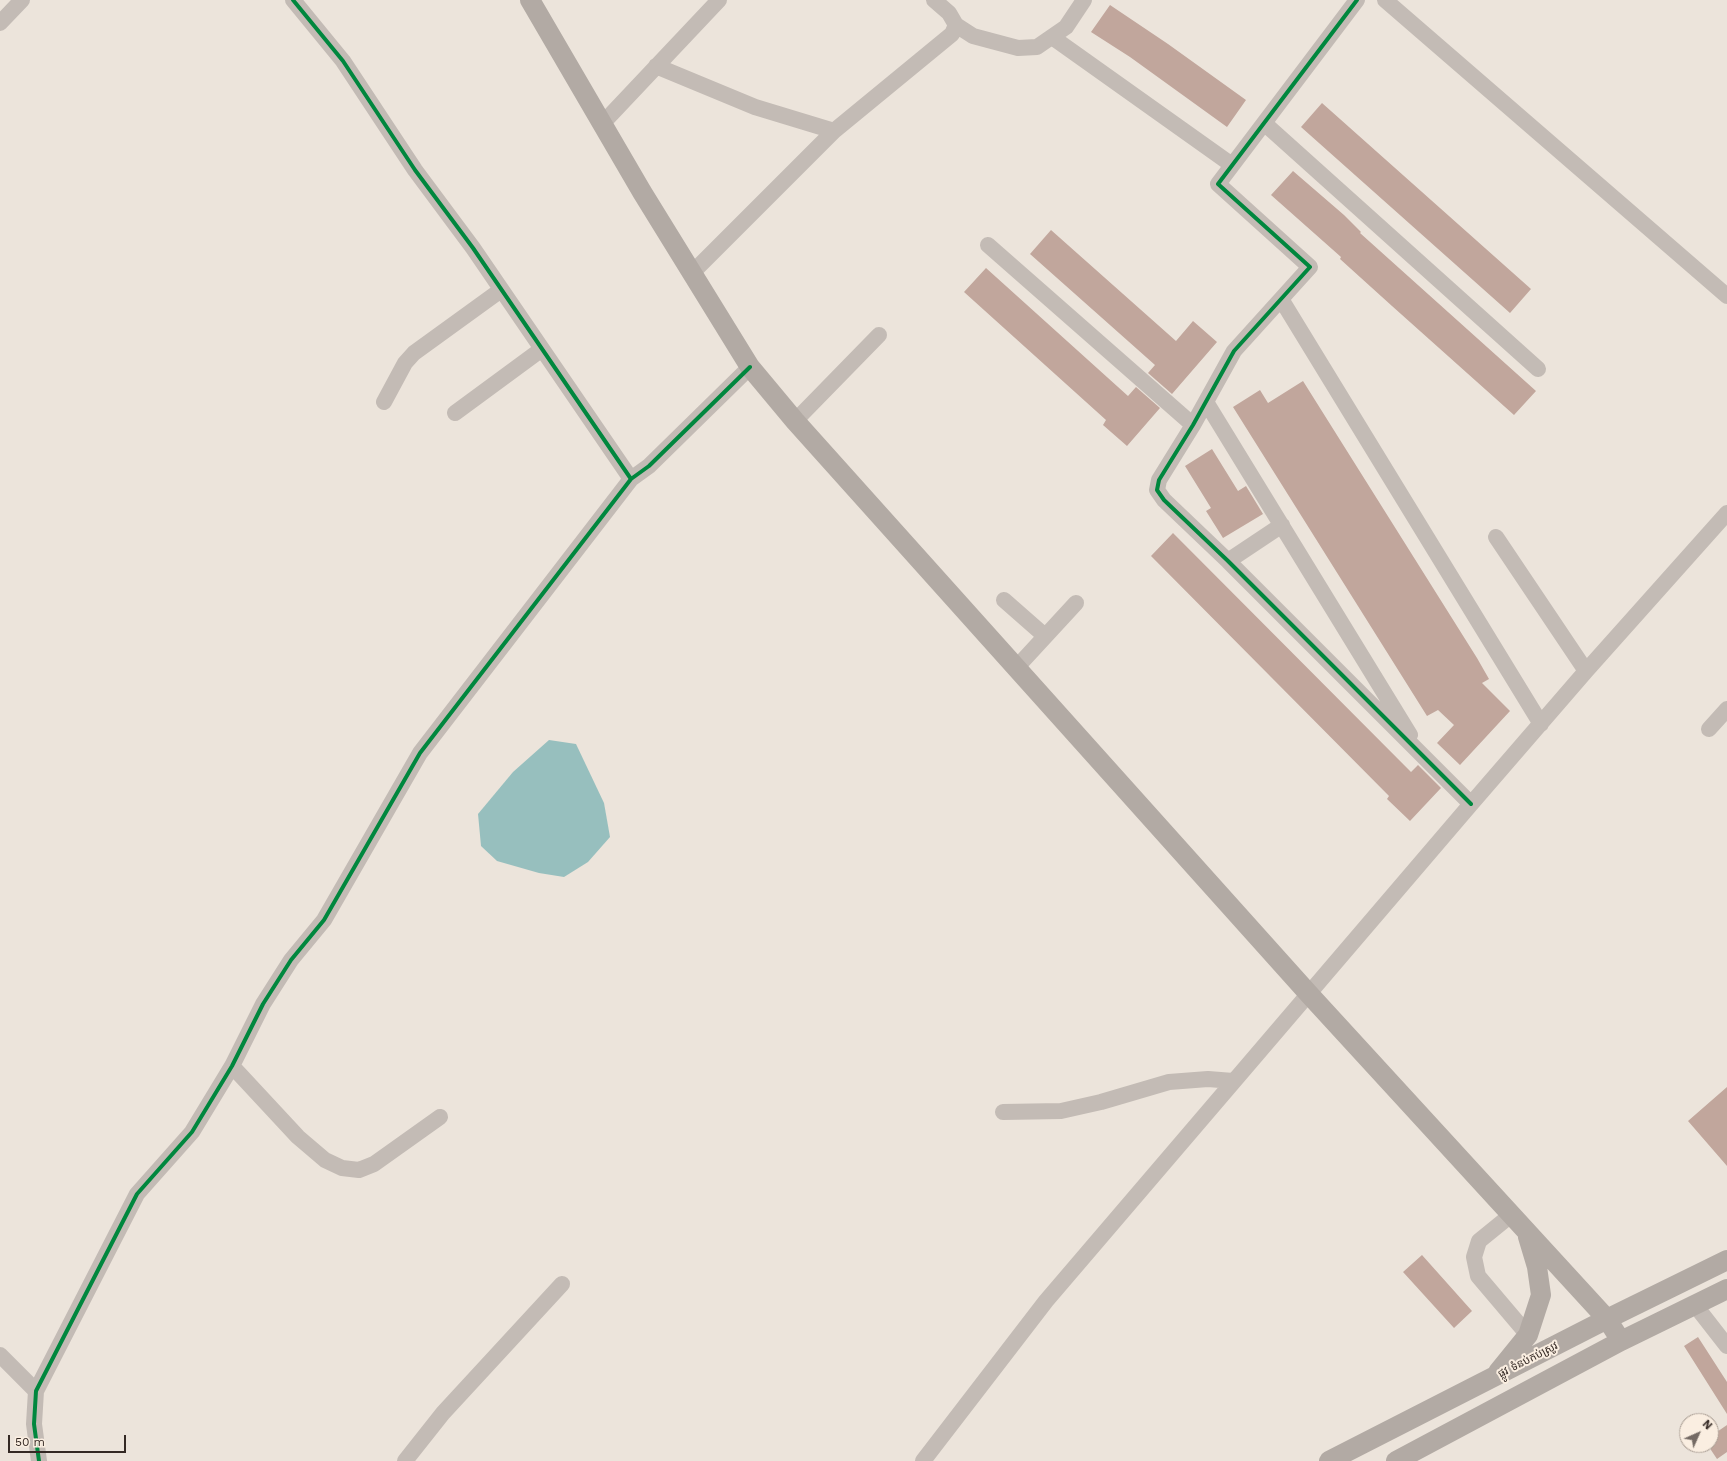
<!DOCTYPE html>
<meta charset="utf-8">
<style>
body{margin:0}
#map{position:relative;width:1727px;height:1461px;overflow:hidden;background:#ece4db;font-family:"Work Sans",sans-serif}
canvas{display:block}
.north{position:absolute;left:1679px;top:1413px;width:40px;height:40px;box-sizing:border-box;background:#faeee1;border:1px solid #ab9f95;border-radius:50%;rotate:45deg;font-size:11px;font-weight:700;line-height:16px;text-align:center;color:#342924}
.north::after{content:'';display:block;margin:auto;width:14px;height:18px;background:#746a64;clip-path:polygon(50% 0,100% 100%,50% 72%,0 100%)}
.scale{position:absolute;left:8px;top:1435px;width:118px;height:18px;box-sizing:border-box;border:2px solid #342924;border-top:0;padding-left:5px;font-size:12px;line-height:14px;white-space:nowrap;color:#342924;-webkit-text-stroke:3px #faeee1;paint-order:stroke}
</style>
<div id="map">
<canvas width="1727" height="1461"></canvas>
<div class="north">N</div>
<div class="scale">50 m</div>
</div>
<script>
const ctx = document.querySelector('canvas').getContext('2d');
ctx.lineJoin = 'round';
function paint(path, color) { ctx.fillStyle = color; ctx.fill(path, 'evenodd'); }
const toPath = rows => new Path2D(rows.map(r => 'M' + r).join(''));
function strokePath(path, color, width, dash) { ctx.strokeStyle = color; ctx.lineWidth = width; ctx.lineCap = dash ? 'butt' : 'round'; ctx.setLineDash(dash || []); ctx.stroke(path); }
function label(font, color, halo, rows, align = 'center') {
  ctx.font = font + ' "Work Sans","Noto Sans Khmer",sans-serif'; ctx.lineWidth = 4; ctx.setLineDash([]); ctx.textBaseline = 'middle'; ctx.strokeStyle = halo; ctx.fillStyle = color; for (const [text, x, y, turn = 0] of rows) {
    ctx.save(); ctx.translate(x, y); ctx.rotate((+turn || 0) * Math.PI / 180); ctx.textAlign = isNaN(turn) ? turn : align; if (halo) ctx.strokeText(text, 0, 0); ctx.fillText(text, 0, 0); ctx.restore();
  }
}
paint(toPath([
 [549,740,576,744,604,803,610,837,588,862,564,877,539,873,497,861,481,846,478,814,513,772]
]), '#97bfbe');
paint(toPath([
 [1110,5,1168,44,1246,100,1227,127,1130,57,1091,32],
 [1322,103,1531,289,1510,313,1301,127],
 [1293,171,1344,215,1361,232,1360,233,1536,391,1514,415,1392,306,1340,259,1341,257,1271,195],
 [1051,230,1176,341,1193,321,1217,342,1172,394,1148,373,1155,365,1030,254],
 [986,268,1128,396,1136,387,1160,408,1127,446,1103,425,1106,420,964,292],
 [1303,381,1477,658,1489,679,1482,683,1510,711,1460,765,1437,743,1454,725,1438,710,1427,716,1233,407,1260,390,1268,403],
 [1212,449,1238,491,1246,486,1263,514,1223,538,1206,511,1211,508,1185,466],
 [1173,533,1411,772,1418,765,1441,788,1410,821,1387,799,1389,796,1151,556],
 [1727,1087,1727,1166,1688,1121],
 [1422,1255,1472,1311,1454,1328,1403,1272],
 [1698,1337,1727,1382,1727,1414,1684,1346],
 [1727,1425,1727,1452,1717,1459,1711,1450,1711,1436]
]), '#c1a69c');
strokePath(toPath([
 [293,0,343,61,415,170,473,248,631,479],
 [934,0,949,13,956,25,973,36,1018,48,1037,47,1066,27,1084,0],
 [1357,0,1218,184,1310,267,1234,351,1193,425,1159,480,1157,490,1164,500,1228,561,1471,804],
 [1385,0,1727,296],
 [0,23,22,0],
 [1052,37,1232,165],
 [656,66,755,107,834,131],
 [1264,123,1538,369],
 [602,124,719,0],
 [988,245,1193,425],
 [693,272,834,131,952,34,956,25],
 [1281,299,1541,724],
 [384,402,405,363,414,353,501,290],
 [1206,402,1410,735],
 [455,413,542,349],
 [795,421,879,335],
 [1496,537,1586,671],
 [1228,561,1282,525],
 [1004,600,1045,636],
 [1017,667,1076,603],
 [1709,729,1727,709],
 [232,1066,298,1137,325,1160,342,1168,359,1170,374,1164,440,1117],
 [1003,1112,1061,1111,1101,1102,1169,1082,1208,1079,1233,1081],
 [1511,1215,1479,1241,1474,1257,1478,1276,1528,1335],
 [1695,1305,1727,1346],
 [0,1355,36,1391],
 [39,1461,34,1424,36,1391,137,1194,192,1132,232,1066,263,1004,291,960,324,920,420,753,631,479,649,466,750,367],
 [405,1461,443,1413,562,1284],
 [923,1461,1046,1301,1471,804,1586,671,1727,513]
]), '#c3bbb5', 16);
strokePath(toPath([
 [530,0,642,192,750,367,795,421,1308,993,1607,1319,1621,1341],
 [1498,1372,1528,1335,1541,1295,1537,1267,1528,1237],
 [1329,1461,1607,1319,1727,1260],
 [1396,1461,1621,1341,1727,1289]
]), '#b2aaa4', 20);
strokePath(toPath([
 [293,0,343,61,415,170,473,248,631,479],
 [1357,0,1218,184,1310,267,1234,351,1193,425,1159,480,1157,490,1164,500,1228,561,1471,804],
 [39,1461,34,1424,36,1391,137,1194,192,1132,232,1066,263,1004,291,960,324,920,420,753,631,479,649,466,750,367]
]), '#00873e', 4);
label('11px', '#342924', '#faeee1', [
 ["ផ្លូវ ទំនប់កប់ស្រូវ",1528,1360,-27]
]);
</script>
